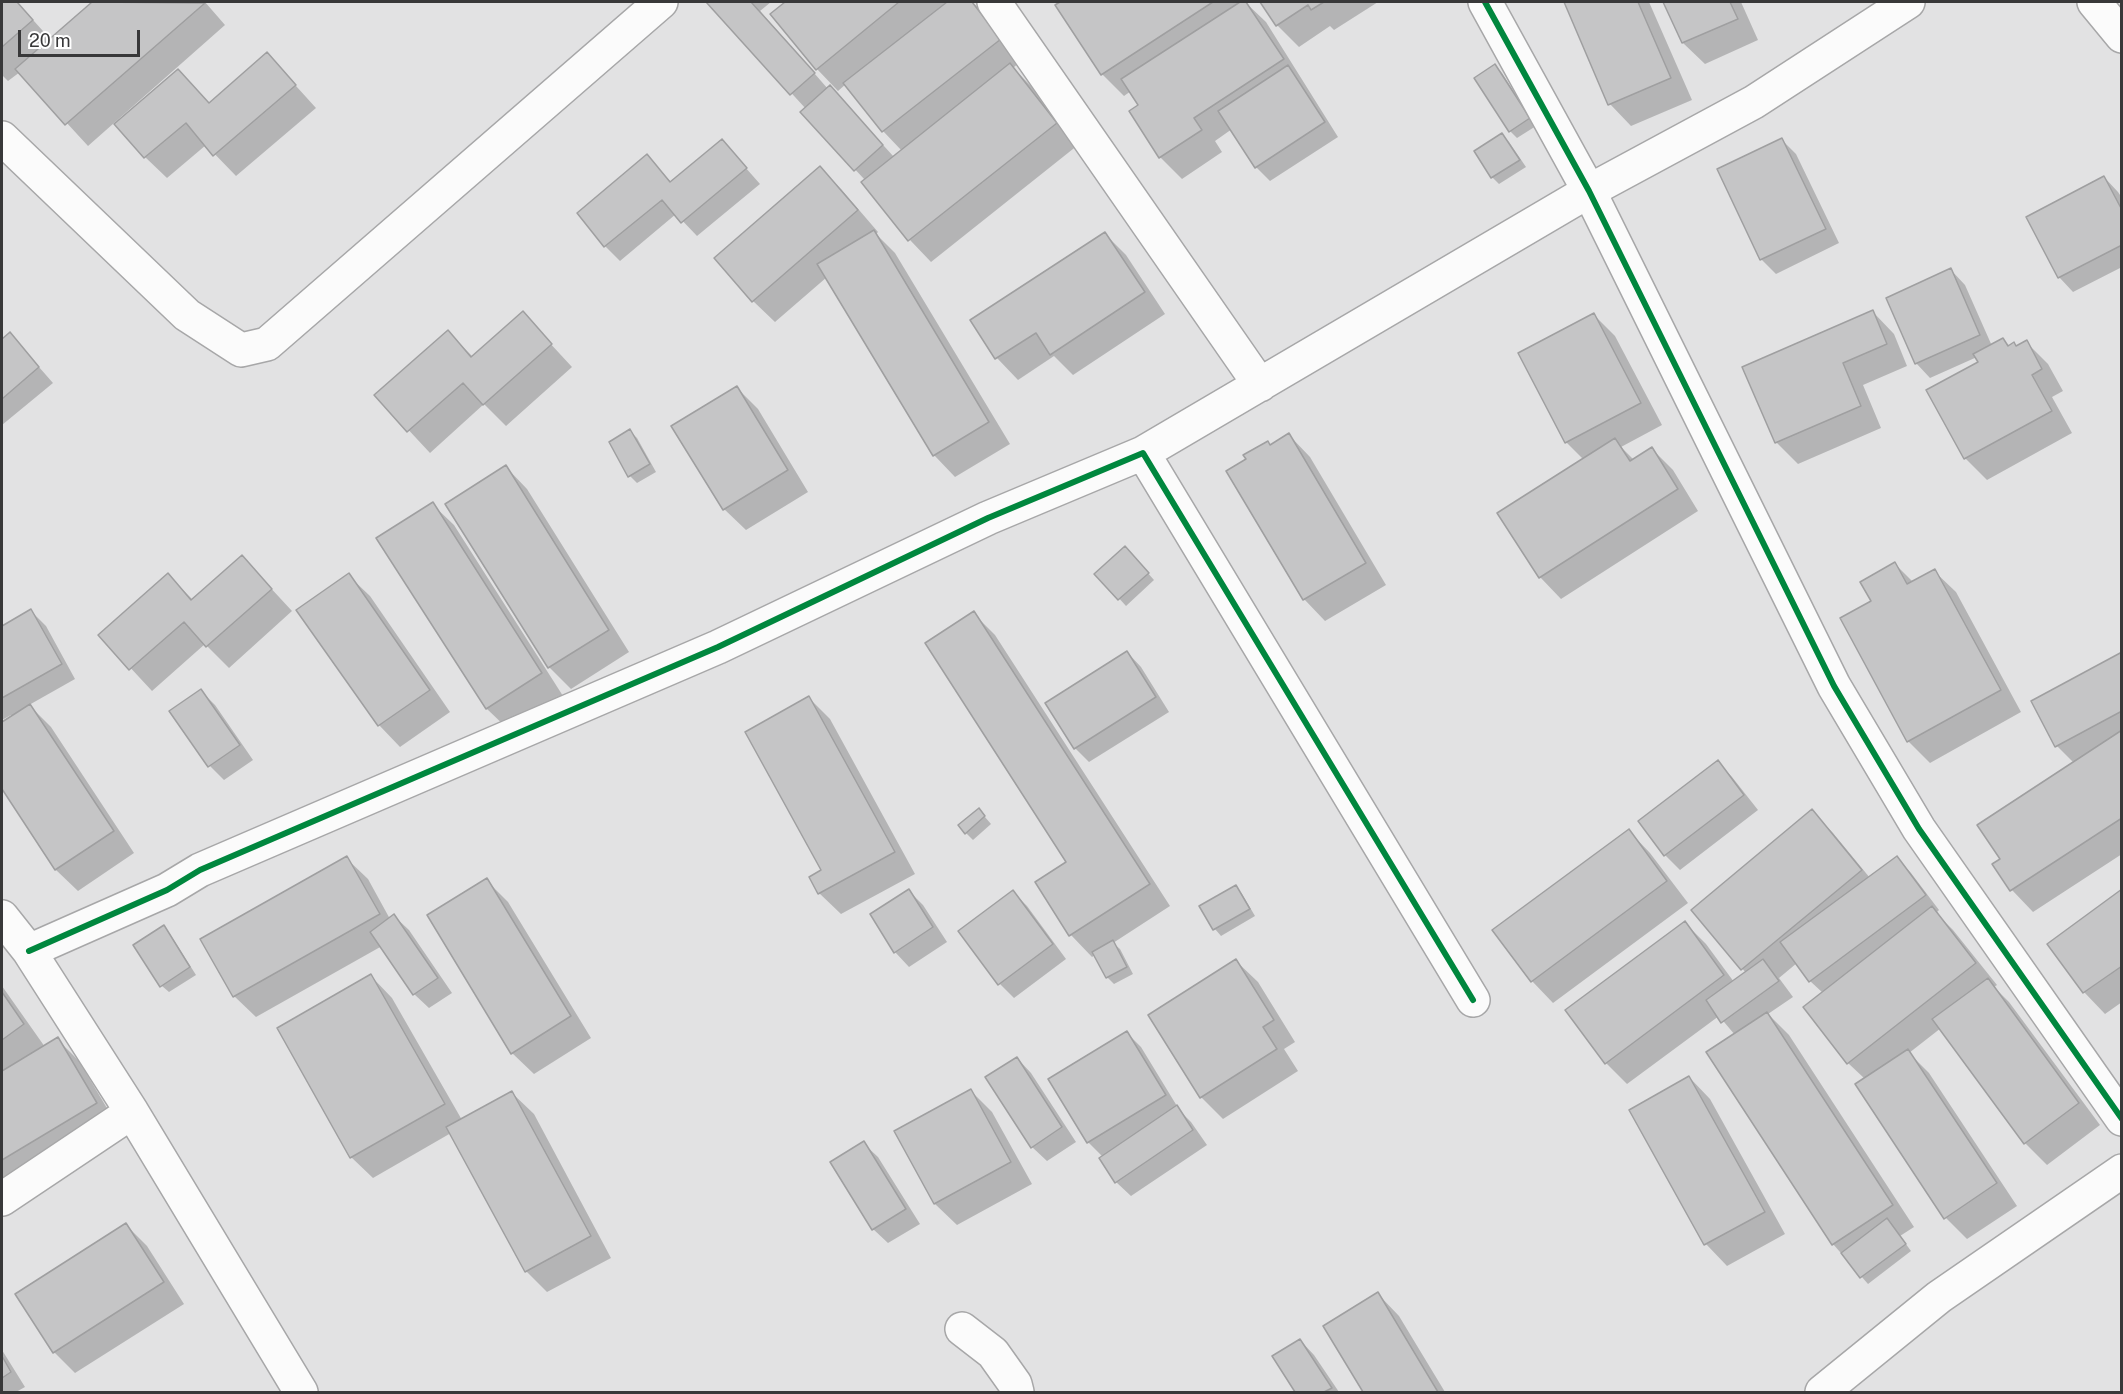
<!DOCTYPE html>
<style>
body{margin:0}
#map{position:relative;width:2123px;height:1394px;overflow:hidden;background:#e2e2e3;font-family:"Public Sans",sans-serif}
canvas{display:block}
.frame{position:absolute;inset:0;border:3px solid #383839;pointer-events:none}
.scale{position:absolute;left:18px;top:30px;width:122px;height:27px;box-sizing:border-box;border:3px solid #383839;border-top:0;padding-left:8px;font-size:18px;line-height:21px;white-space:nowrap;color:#383839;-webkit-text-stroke:4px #fff;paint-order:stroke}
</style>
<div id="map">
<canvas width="2123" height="1394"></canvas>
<div class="frame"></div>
<div class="scale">20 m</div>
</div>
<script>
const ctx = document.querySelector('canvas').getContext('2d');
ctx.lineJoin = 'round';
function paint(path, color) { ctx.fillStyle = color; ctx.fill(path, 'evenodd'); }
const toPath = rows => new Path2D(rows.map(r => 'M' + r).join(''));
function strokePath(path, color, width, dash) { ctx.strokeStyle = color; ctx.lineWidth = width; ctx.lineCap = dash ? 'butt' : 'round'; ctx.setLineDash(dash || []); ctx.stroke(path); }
paint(toPath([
 [2,2,17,2,51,40,94,2,205,2,225,25,88,146,20,72,8,81,2,75],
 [708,2,771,2,760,11,828,89,844,102,894,157,902,151,883,131,846,84,838,91,817,69,772,14,788,2,972,2,984,13,1021,61,1013,68,1031,86,1078,145,931,262,910,240,863,182,865,180,802,113,806,109],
 [1063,2,1245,2,1266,22,1338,137,1270,181,1256,167,1232,129,1215,141,1222,152,1182,179,1160,157,1141,105,1131,91,1124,96,1102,74,1057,5],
 [1262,2,1378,2,1334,30,1330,26,1299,47,1277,25],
 [1565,2,1649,2,1692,100,1631,126,1610,104],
 [1665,2,1741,2,1758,40,1705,64,1683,43],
 [267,54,316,108,236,176,206,145,167,178,145,157,178,71,210,104],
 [1495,66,1502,73,1536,126,1517,138,1510,131],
 [1502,135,1509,142,1526,167,1499,184,1492,177],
 [1782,140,1796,154,1839,243,1776,274,1762,260,1719,170],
 [722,141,760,184,697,236,676,214,620,261,605,246,579,213,647,156,672,183],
 [819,168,841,189,878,232,876,234,895,253,1010,444,955,477,934,455,827,277,775,322,753,301],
 [2104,177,2118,192,2122,198,2122,267,2073,292,2059,277],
 [1104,233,1126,255,1165,314,1073,375,1054,356,1018,380,997,358,972,321],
 [1951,270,1965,285,1992,346,2003,340,2010,346,2014,344,2017,347,2026,342,2048,364,2063,391,2052,397,2072,433,1987,480,1965,458,1980,362,1977,357,1930,378,1916,363],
 [1873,312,1894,334,1907,366,1863,385,1881,428,1798,464,1776,442],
 [523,314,572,367,506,426,484,404,430,453,376,395,448,332,473,357],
 [1593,314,1615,336,1662,425,1621,447,1634,460,1652,449,1673,470,1698,511,1561,599,1540,577,1584,460,1566,442,1520,354],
 [10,334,53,383,2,425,2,341],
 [737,388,758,409,808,492,746,530,724,509],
 [630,431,637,438,656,472,637,483,630,476],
 [1289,435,1310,457,1386,585,1325,621,1304,599,1271,446],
 [506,467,527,489,629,652,571,689,549,667],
 [432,504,454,525,563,696,509,730,487,709,378,538],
 [1132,555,1154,580,1126,606,1097,574],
 [242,557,292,611,229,668,205,644,152,691,100,635,168,575,193,600],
 [1895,564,1913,582,1934,571,1956,592,2021,712,1930,763,1908,741,1873,602],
 [348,575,370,596,450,712,400,747,379,725],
 [31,611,46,626,75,679,29,705,51,727,134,853,78,891,56,870,2,787,2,724,12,717,11,715,2,720,2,628],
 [973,613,995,635,1170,906,1113,943,1120,949,1133,974,1114,984,1107,977,1095,955,1092,957,1071,935,1037,883,1068,862],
 [1127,652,1141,667,1169,712,1089,762,1075,748],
 [2122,654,2122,854,2033,912,2012,890,1995,865,2002,860,2074,763,2057,746],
 [201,691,215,705,253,760,224,780,210,766],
 [809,698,830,719,915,874,841,914,819,893,823,871],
 [1718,762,1732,777,1758,810,1680,870,1665,855,1640,821],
 [979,810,991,824,973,840,966,833],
 [1812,811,1833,833,1870,878,1897,858,1911,873,1939,910,1936,913,1953,930,1997,985,1994,987,2009,1002,2100,1125,2047,1165,2025,1143,1941,1028,1909,1053,1929,1073,2017,1206,1967,1239,1946,1218,1865,1079,1848,1063,1823,993,1810,981,1797,963,1779,978,1793,997,1768,1014,1789,1035,1914,1227,1900,1236,1911,1251,1868,1284,1833,1244,1735,1035,1719,1016,1627,1084,1606,1063,1685,923,1706,944,1734,982,1746,973,1693,910],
 [1629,831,1650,853,1688,903,1553,1003,1532,981],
 [346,858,368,879,390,919,394,916,409,930,452,993,429,1008,414,994,382,946,256,1017,234,996],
 [486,880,508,902,591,1038,534,1074,512,1053],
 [1236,887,1242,894,1255,916,1221,936,1215,929],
 [909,891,923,905,947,942,909,967,895,952],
 [2122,891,2122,1002,2105,1014,2084,992,2049,944],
 [1013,892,1027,906,1066,959,1014,998,1000,984],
 [163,927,170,934,196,975,169,992,162,986],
 [1236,961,1258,982,1295,1042,1284,1049,1298,1071,1223,1119,1201,1097,1150,1016],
 [371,976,392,998,462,1120,512,1093,534,1114,611,1258,547,1292,526,1271,451,1133,373,1178,351,1157],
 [2,986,45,1047,57,1039,79,1061,117,1125,2,1180],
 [1127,1033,1141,1047,1180,1111,1191,1122,1207,1145,1131,1196,1116,1182,1103,1157,1088,1142],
 [1017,1058,1031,1073,1076,1142,1047,1161,1032,1147],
 [1689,1077,1710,1099,1785,1234,1727,1266,1706,1244,1631,1111],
 [970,1090,992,1112,1032,1184,957,1225,935,1204,896,1132],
 [863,1143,878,1157,920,1224,888,1243,873,1229],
 [126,1225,147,1246,184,1304,75,1373,54,1352],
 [1378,1294,1399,1316,1445,1392,1365,1392,1325,1326],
 [1300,1340,1314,1355,1339,1392,1297,1392,1274,1357],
 [2,1350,25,1387,16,1392,2,1392]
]), '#0003');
const building = toPath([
 [2,2,17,2,33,20,2,47,2,2],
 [92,2,205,3,65,125,15,69,92,2],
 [706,2,751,2,815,73,790,95,706,2],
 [785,2,899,2,816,70,770,14,785,2],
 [947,2,972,2,1001,39,882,132,843,83,947,2],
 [1060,2,1213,2,1101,75,1055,5,1060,2],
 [1240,2,1246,2,1284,59,1194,118,1202,130,1159,158,1129,111,1138,105,1121,79,1240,2],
 [1260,2,1324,2,1311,10,1308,5,1276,26,1260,2],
 [1564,2,1638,2,1671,78,1608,105,1564,2],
 [1663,2,1730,2,1738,19,1682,43,1663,2],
 [267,52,296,85,213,156,186,123,144,158,114,124,178,69,209,103,267,52],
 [1010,63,1057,123,908,241,861,182,1010,63],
 [1495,64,1530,118,1509,132,1474,78,1495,64],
 [1288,65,1325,122,1255,168,1218,111,1288,65],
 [830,85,883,145,854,171,800,112,830,85],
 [1502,133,1520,160,1491,178,1474,151,1502,133],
 [1782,138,1826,229,1760,260,1717,169,1782,138],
 [722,139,747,168,681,223,662,200,604,247,577,213,647,154,670,182,722,139],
 [820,166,858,210,752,302,714,258,820,166],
 [2104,176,2122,210,2122,245,2058,278,2026,217,2104,176],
 [874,230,989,422,933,456,817,264,874,230],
 [1105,232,1145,292,1050,355,1036,333,995,359,970,320,1105,232],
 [1951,268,1980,335,1915,364,1886,298,1951,268],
 [1873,310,1887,344,1843,363,1861,406,1775,443,1742,367,1873,310],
 [523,311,552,344,483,405,463,383,407,432,374,395,448,330,471,357,523,311],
 [1594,313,1641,403,1565,443,1518,353,1594,313],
 [10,332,39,367,2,399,2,339,10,332],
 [2003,338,2008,346,2014,342,2016,346,2027,340,2042,369,2032,375,2052,411,1964,459,1926,390,1978,362,1973,354,2003,338],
 [737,386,788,470,723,510,671,426,737,386],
 [630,429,650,464,628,477,609,442,630,429],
 [1289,433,1366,563,1303,600,1226,471,1246,459,1243,455,1268,441,1270,445,1289,433],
 [1615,438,1630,461,1652,447,1678,489,1539,578,1497,513,1615,438],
 [506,465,609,630,548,668,445,504,506,465],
 [433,502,542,673,486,709,376,538,433,502],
 [1125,546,1149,573,1118,600,1094,574,1125,546],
 [242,555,272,589,206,647,184,622,129,670,98,635,168,573,191,600,242,555],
 [1895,562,1907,584,1935,569,2001,690,1907,742,1840,618,1871,601,1860,582,1895,562],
 [349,573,430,690,378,726,296,610,349,573],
 [31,609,62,664,2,698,2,626,31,609],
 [974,611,1150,884,1069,936,1035,882,1066,862,925,643,974,611],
 [1127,651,1156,697,1074,749,1045,703,1127,651],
 [2122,652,2122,711,2055,747,2031,701,2122,652],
 [201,689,240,745,208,767,169,711,201,689],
 [809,696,895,852,818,894,809,877,821,870,745,732,809,696],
 [30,704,114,831,55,870,2,789,2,722,30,704],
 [2122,730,2122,818,2010,891,1992,864,2000,859,1977,825,2122,730],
 [1718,760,1744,795,1664,856,1638,821,1718,760],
 [979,808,985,816,965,834,958,825,979,808],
 [1812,809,1862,870,1741,970,1691,910,1812,809],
 [1629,829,1667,881,1531,982,1492,930,1629,829],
 [347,856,380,914,233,997,200,939,347,856],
 [1897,856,1926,895,1809,982,1780,942,1897,856],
 [487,878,571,1016,511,1054,427,915,487,878],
 [1236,885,1250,909,1213,930,1199,906,1236,885],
 [909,889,933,927,894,953,870,914,909,889],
 [2122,889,2122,966,2083,993,2047,944,2122,889],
 [1013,890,1053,944,998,985,958,931,1013,890],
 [1932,906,1976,963,1847,1064,1803,1007,1932,906],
 [394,914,438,978,413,995,370,932,394,914],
 [1685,921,1724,975,1605,1064,1565,1010,1685,921],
 [164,925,190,967,160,987,133,945,164,925],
 [1113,940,1127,967,1106,978,1092,952,1113,940],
 [1236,959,1274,1020,1263,1027,1277,1049,1200,1098,1148,1015,1236,959],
 [1763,959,1779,981,1721,1023,1706,1000,1763,959],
 [371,974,445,1104,350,1158,277,1028,371,974],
 [1988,978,2079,1103,2024,1144,1932,1019,1988,978],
 [2,992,24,1024,2,1040,2,992],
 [1767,1012,1893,1205,1832,1245,1706,1052,1767,1012],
 [1127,1031,1166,1095,1087,1143,1048,1079,1127,1031],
 [58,1037,97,1103,2,1160,2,1071,58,1037],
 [1908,1049,1997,1183,1944,1219,1855,1084,1908,1049],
 [1017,1057,1062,1127,1031,1148,985,1077,1017,1057],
 [1689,1076,1765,1212,1704,1245,1629,1110,1689,1076],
 [971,1089,1011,1162,934,1204,894,1131,971,1089],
 [512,1091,591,1236,525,1272,446,1127,512,1091],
 [1177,1105,1193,1130,1115,1183,1099,1158,1177,1105],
 [864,1141,906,1209,872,1230,830,1162,864,1141],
 [1887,1218,1906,1244,1860,1278,1841,1253,1887,1218],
 [126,1223,164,1282,53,1353,15,1294,126,1223],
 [1378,1292,1438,1392,1363,1392,1323,1326,1378,1292],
 [1300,1339,1332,1388,1324,1392,1295,1392,1272,1356,1300,1339],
 [2,1356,11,1372,2,1378,2,1356]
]);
paint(building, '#c5c5c6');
strokePath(building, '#9f9fa0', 1.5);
const minor = toPath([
 [994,2,1260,385],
 [1485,2,1589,191,1834,686,1919,829,2122,1119],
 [2094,2,2122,36],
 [2,138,187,315,241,350,267,344,661,2],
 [1143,453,1589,191,1754,102,1908,2],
 [2,917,29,951,132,1112,301,1392],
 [29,951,167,890,200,870,718,647,988,518,1143,453,1473,1000],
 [2,1199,132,1112],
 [962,1329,993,1353,1015,1384,1017,1392],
 [1822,1392,1939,1297,2122,1171]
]);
strokePath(minor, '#a7a7a8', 36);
strokePath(minor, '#fbfbfb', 33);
strokePath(toPath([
 [1485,2,1589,191,1834,686,1919,829,2122,1119],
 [29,951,167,890,200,870,718,647,988,518,1143,453,1473,1000]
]), '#00873e', 6);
</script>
